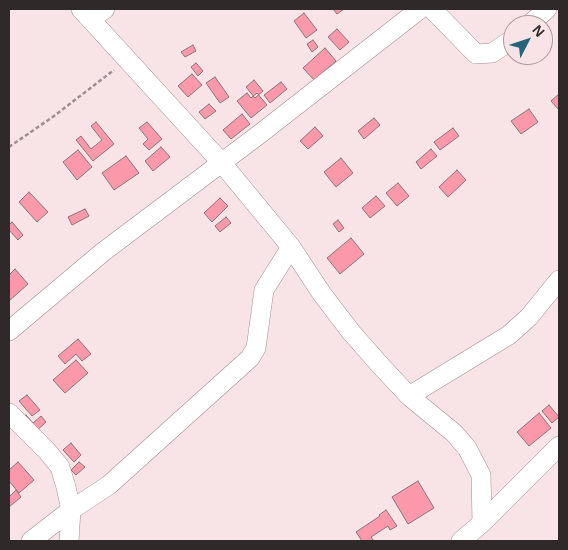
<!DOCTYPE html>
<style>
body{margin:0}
#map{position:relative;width:568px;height:550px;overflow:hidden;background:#f8e4e6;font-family:Helvetica,sans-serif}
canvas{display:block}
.frame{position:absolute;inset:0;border:10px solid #30292a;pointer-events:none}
.north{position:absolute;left:503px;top:15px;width:50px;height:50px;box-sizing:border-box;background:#f8e4e6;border:1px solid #a8999b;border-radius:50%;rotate:49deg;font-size:14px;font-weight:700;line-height:20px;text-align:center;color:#30292a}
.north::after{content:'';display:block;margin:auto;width:18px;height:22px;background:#25647a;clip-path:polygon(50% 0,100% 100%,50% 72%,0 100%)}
</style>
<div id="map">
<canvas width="568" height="550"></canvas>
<div class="frame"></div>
<div class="north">N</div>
</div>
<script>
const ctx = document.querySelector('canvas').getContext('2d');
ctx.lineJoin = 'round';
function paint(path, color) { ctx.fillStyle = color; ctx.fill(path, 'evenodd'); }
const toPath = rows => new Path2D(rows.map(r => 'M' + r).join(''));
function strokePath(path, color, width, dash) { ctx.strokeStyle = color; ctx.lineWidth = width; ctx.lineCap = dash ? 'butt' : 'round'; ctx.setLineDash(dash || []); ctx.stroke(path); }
const building = toPath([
 [333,9,344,9,337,14,333,9],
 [304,13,317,30,306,38,294,21,304,13],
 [337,29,349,42,340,50,328,37,337,29],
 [313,40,318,47,312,52,307,44,313,40],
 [193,45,196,51,185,57,181,52,193,45],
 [325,48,336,61,314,80,303,68,325,48],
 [196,63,203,71,198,76,191,67,196,63],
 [192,74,202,85,188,97,178,86,192,74],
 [215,77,229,97,220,103,206,83,215,77],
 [254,80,263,91,255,98,246,87,254,80],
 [281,82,287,89,270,103,264,95,281,82],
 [247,93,251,98,257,93,267,105,251,118,237,101,247,93],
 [559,94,559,110,551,101,559,94],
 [209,104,216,111,205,119,199,112,209,104],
 [529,109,538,122,521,134,511,121,529,109],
 [242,114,250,124,231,139,223,130,242,114],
 [374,118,380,125,364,139,358,131,374,118],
 [96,122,114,144,93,161,76,140,81,136,91,149,102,140,91,126,96,122],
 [147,122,162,139,149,150,143,144,148,139,139,128,147,122],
 [315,127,323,136,308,149,300,141,315,127],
 [453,128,459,136,440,150,434,142,453,128],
 [161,147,170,157,153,171,145,161,161,147],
 [431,149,437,156,421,169,416,162,431,149],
 [78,150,92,167,77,180,63,162,78,150],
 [126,156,139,173,114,190,102,173,126,156],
 [341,158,353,173,336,187,324,172,341,158],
 [457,170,466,180,448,197,439,187,457,170],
 [398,183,409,196,397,206,386,193,398,183],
 [29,192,48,212,37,222,19,202,29,192],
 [376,196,385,206,370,218,362,208,376,196],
 [220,198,228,206,212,222,204,213,220,198],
 [85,209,89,216,72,225,68,217,85,209],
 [226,217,231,223,220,232,215,226,226,217],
 [338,220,344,228,339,232,333,224,338,220],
 [12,222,23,235,18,240,9,230,9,225,12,222],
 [351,238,364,254,340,274,327,258,351,238],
 [15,269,28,284,9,301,9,275,15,269],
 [78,339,91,354,82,361,76,354,65,364,58,356,78,339],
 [76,360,88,373,65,393,53,380,76,360],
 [27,395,40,410,32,416,19,401,27,395],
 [549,405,559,417,552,423,542,411,549,405],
 [539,413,551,428,529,446,517,432,539,413],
 [26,415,33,423,41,416,46,422,33,434,21,420,26,415],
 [71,443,81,455,74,462,63,450,71,443],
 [18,462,34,480,19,493,9,481,9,470,18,462],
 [79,462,85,467,76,475,71,470,79,462],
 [418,481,434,508,408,524,392,497,418,481],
 [16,490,21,497,9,507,9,497,16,490],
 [386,510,397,526,390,530,388,526,371,537,374,541,362,541,356,532,380,516,379,515,386,510]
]);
paint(building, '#fb98aa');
strokePath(building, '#867476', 1);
const minor = toPath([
 [81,9,221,162,291,247,322,294,351,332,380,365,409,396,454,433,467,448,481,475,482,523],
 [432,9,476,54,492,53,513,39],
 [90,19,105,9],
 [529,25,547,9],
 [9,331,103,252,261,133,420,9],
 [409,396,509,335,529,317,559,280],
 [9,413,47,451,60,467,66,487,71,510,69,541],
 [31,541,71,510,109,485,250,358,256,348,264,290,291,247],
 [461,541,482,523,559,446]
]);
strokePath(minor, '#9f8c8f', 20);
strokePath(toPath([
 [9,147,54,116,114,70]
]), '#9c8e90', 2.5, [4, 2.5]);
strokePath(minor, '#fff', 19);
</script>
